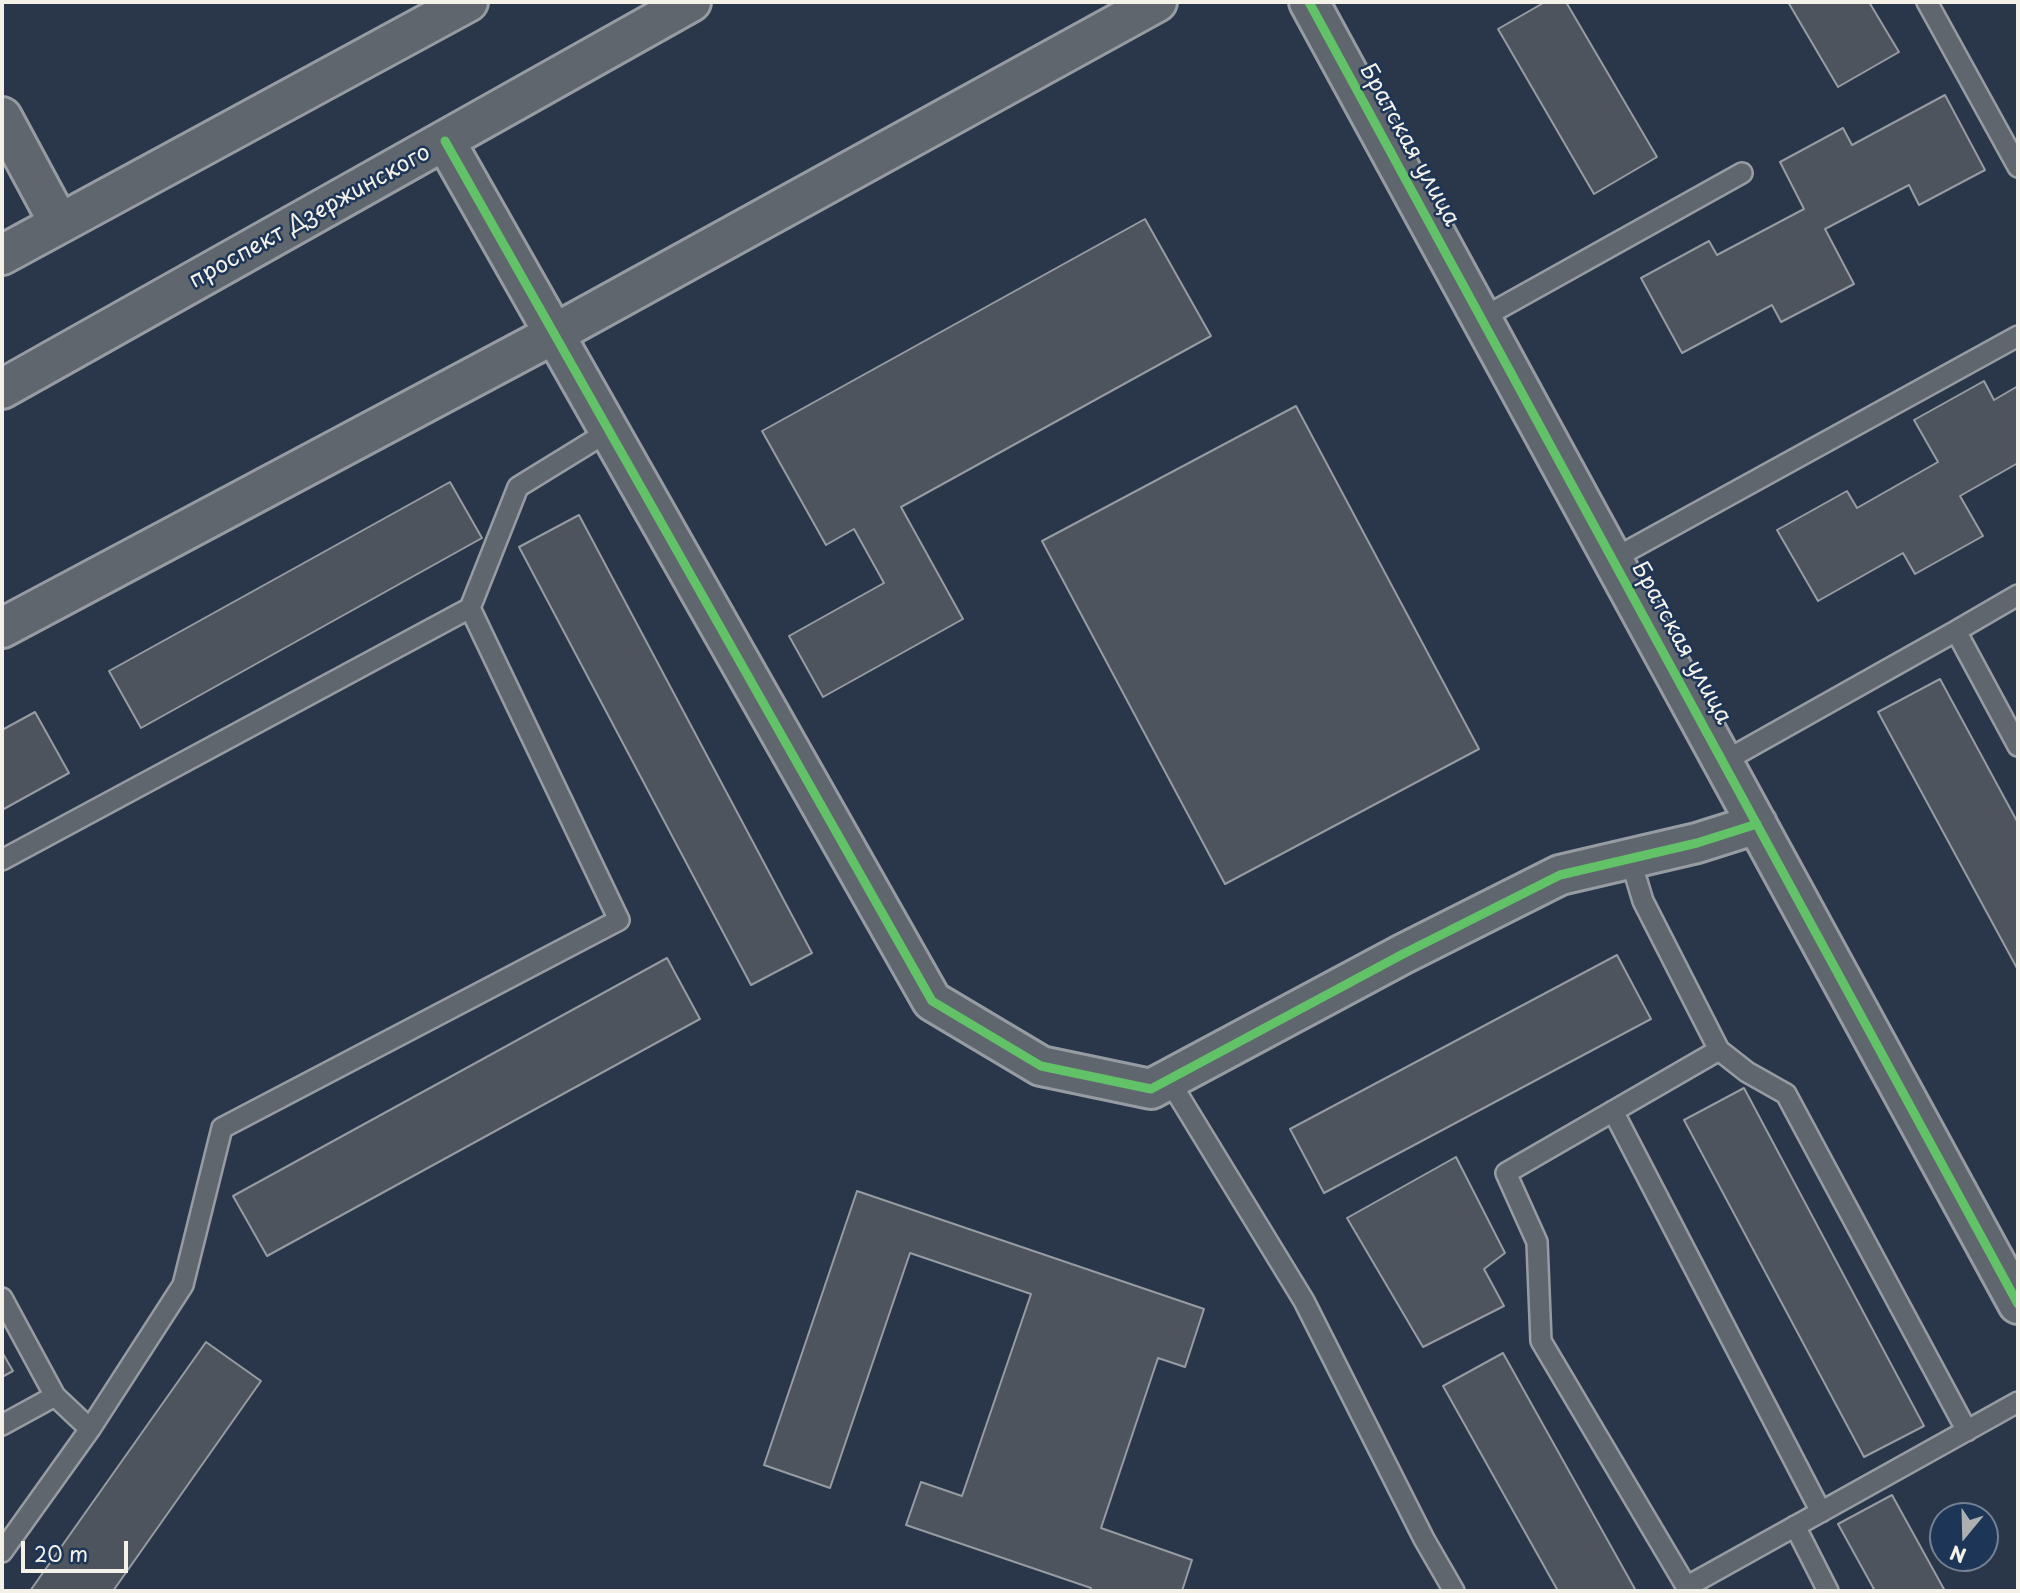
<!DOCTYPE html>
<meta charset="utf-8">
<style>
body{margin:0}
#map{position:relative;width:2020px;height:1593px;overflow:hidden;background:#2a374a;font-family:"Playpen Sans",sans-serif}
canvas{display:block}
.frame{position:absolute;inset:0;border:4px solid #f4f1e8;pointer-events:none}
.north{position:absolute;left:1929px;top:1502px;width:70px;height:70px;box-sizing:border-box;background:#1d3557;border:2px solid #738091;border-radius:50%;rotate:199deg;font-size:19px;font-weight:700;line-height:28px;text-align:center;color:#f4f1e8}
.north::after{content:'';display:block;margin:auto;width:24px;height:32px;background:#adb0b1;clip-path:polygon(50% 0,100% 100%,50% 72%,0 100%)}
.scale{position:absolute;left:21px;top:1541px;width:107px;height:32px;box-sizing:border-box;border:4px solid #f4f1e8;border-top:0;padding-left:9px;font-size:21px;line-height:24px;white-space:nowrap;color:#f4f1e8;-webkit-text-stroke:5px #1d3557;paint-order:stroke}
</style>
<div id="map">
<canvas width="2020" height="1593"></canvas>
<div class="frame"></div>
<div class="north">N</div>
<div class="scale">20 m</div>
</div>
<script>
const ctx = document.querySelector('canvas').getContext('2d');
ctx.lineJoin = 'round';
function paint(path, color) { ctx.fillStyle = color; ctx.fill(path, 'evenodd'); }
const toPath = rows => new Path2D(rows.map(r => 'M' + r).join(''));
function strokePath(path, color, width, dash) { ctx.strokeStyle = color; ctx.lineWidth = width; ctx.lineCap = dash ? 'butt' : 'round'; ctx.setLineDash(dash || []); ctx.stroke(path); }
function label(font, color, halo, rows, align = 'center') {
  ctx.font = font + ' "Playpen Sans",sans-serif'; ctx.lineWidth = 5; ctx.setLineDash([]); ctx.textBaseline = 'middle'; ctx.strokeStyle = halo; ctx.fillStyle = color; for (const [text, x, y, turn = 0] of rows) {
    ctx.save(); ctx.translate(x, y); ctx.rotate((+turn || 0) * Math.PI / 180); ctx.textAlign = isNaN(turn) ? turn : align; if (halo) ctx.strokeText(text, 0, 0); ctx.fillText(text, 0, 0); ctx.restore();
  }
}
const building = toPath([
 [1545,2,1566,2,1657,157,1594,194,1498,29,1545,2],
 [1788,2,1869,2,1899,52,1838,87,1788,2],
 [1945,95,1985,170,1919,205,1909,185,1825,229,1854,284,1781,322,1772,305,1682,353,1641,278,1709,241,1717,255,1804,209,1780,162,1843,128,1852,145,1945,95],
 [1145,219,1211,336,901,507,963,619,823,697,789,636,884,583,854,529,826,545,762,431,1145,219],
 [1984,381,1994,400,2018,386,2018,463,1960,496,1983,536,1915,574,1903,553,1818,601,1777,530,1847,491,1857,508,1938,462,1914,420,1984,381],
 [1296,406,1479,749,1225,884,1042,541,1296,406],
 [450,482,482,538,141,728,109,671,450,482],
 [579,515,812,953,751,985,519,547,579,515],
 [1940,679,2018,823,2018,970,1878,712,1940,679],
 [35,712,69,773,2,810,2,730,35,712],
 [1617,955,1651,1019,1324,1193,1290,1129,1617,955],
 [667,958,700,1019,267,1256,233,1196,667,958],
 [1744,1088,1924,1426,1864,1457,1684,1120,1744,1088],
 [1456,1157,1505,1253,1484,1269,1504,1306,1423,1347,1347,1218,1456,1157],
 [857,1191,1204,1309,1185,1367,1158,1358,1101,1528,1192,1560,1182,1591,1090,1591,1091,1588,906,1525,921,1482,962,1496,1031,1294,910,1253,830,1488,764,1465,857,1191],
 [206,1342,261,1381,113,1591,30,1591,206,1342],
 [2,1352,13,1371,2,1377,2,1352],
 [1503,1353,1636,1591,1558,1591,1443,1386,1503,1353],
 [1892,1495,1945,1591,1875,1591,1838,1524,1892,1495]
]);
paint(building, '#4d545d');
strokePath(building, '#979ca3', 2);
const service = toPath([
 [1927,2,2018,167],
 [1482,318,1742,173],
 [1613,559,2018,336],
 [1956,631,2018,595],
 [1723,762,1956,631,2018,746],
 [1630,858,1643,901,1719,1050,1747,1072,1786,1094,1967,1431],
 [2,860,470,608],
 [1169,1080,1304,1301,1424,1539,1454,1591],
 [1613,1111,1821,1512],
 [2,1298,55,1396],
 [2,1425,55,1396,90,1429,2,1552],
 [90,1429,183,1285,222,1128,619,920,470,608,518,487,609,431],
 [1795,1526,1828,1591],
 [1686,1587,2018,1402],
 [1689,1591,1541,1341,1537,1242,1506,1173,1719,1050]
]);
const minor = toPath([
 [1309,2,2018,1304],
 [2,117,59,223],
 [445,141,932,1001,1041,1066,1151,1089,1403,954,1560,875,1697,843,1757,824],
 [2,255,468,2],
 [2,628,554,334,1157,2]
]);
const secondary = toPath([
 [2,389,691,2]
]);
strokePath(service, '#979ca3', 24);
strokePath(minor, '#979ca3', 44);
strokePath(secondary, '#979ca3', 44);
strokePath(service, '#60666e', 19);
strokePath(minor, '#60666e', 38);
strokePath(secondary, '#60666e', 38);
strokePath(toPath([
 [1309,2,2018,1304],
 [445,141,932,1001,1041,1066,1151,1089,1403,954,1560,875,1697,843,1757,824]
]), '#61c268', 9);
label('23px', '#f4f1e8', '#1d3557', [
 ["Братская улица",1409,145,61],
 ["проспект Дзержинского",310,217,-29],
 ["Братская улица",1681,643,61]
]);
</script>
